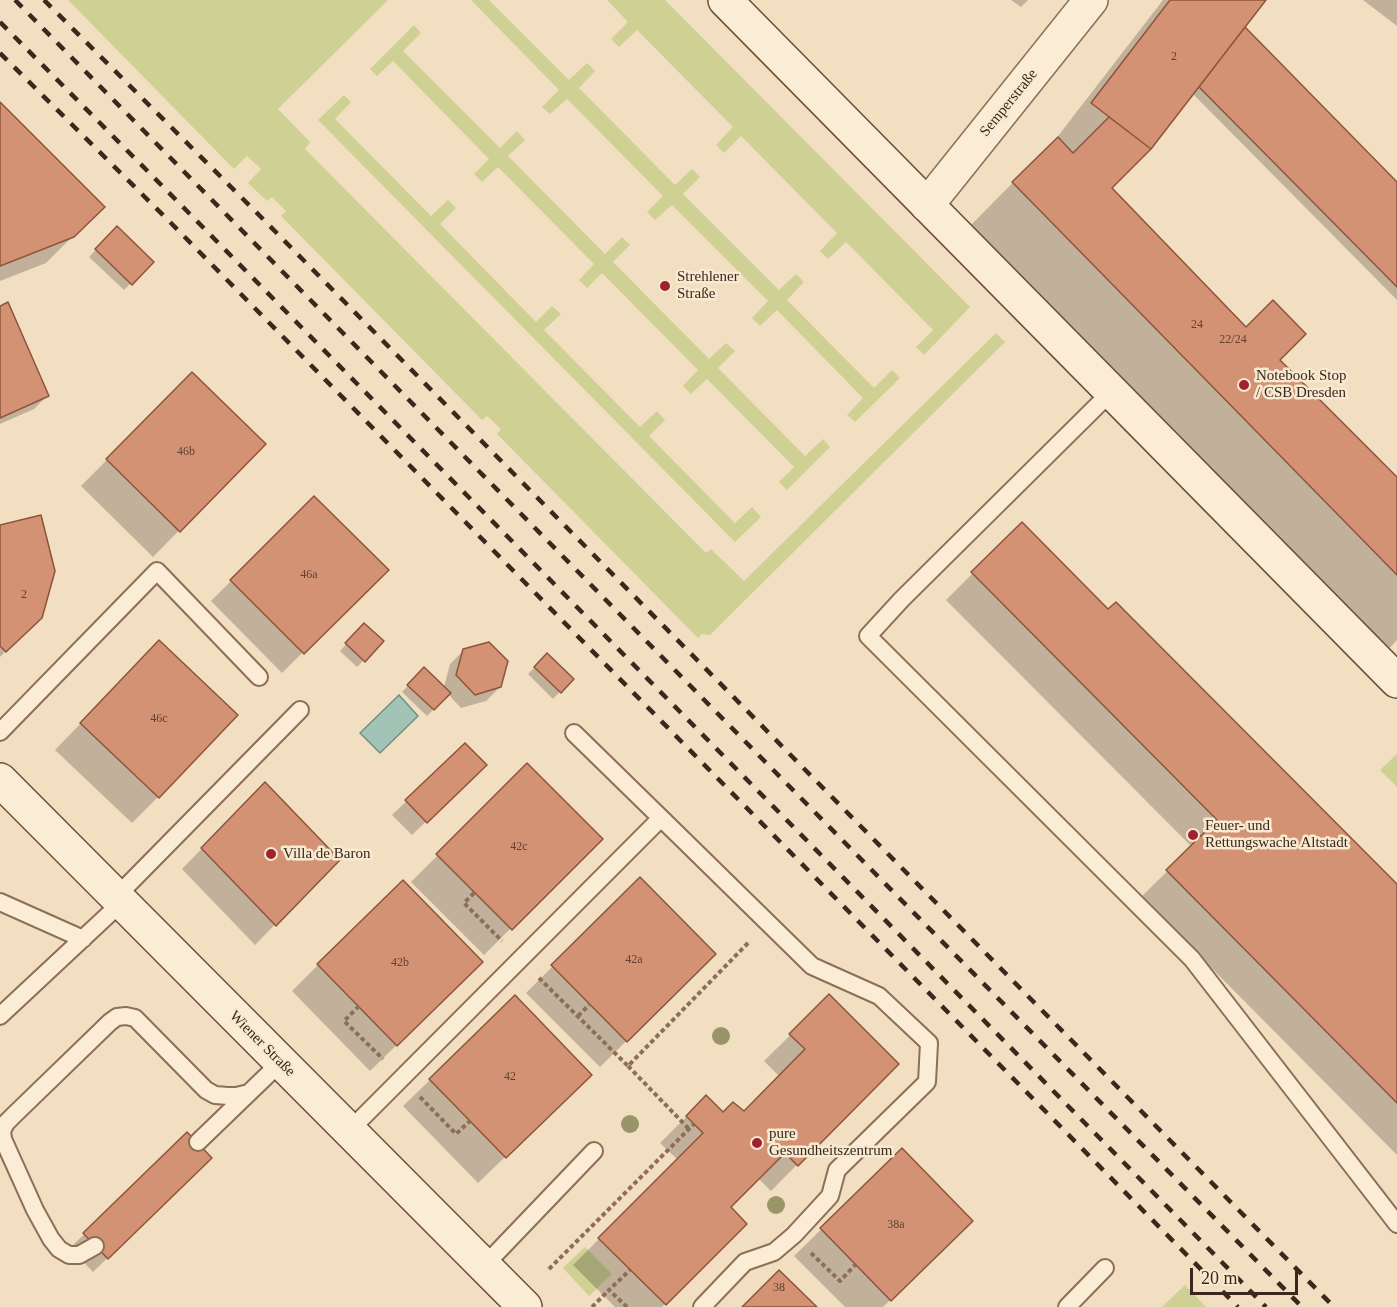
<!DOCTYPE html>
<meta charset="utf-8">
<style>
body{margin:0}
#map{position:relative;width:1397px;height:1307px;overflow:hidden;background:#f2dec1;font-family:Georgia,serif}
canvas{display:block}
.scale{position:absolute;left:1190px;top:1268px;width:108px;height:27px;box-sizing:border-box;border:3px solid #3b281c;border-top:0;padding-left:8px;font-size:18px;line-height:21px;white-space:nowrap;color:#3b281c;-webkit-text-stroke:4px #f8e9d1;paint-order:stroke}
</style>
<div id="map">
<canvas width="1397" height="1307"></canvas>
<div class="scale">20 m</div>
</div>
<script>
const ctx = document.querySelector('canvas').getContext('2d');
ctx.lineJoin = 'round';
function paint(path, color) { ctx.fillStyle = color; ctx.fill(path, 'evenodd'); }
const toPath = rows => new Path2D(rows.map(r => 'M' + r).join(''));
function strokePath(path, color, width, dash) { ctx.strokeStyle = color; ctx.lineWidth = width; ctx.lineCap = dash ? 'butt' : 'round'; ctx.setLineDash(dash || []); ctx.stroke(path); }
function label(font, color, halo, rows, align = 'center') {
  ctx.font = font + ' Georgia,serif'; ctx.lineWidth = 5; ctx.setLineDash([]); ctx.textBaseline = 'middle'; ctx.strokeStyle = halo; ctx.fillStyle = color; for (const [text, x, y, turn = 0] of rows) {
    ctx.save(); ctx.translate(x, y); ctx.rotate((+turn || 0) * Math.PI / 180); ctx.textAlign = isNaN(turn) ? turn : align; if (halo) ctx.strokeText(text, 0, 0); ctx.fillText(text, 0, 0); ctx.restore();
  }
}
paint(toPath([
 [68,0,388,0,278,109,310,142,305,149,706,553,711,549,744,581,996,333,1005,342,710,635,702,634,698,638,497,434,501,429,487,416,482,420,281,216,286,211,272,197,267,201,248,183,261,169,247,156,234,169],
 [471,0,489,0,569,80,587,63,595,71,579,88,675,185,692,169,700,177,683,194,779,290,796,274,804,282,787,300,874,388,892,370,900,378,855,422,847,415,863,398,777,310,760,326,752,318,768,301,672,205,655,220,647,212,663,196,567,99,550,114,542,107,559,90],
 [607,0,665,0,970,307,924,355,916,347,933,330,846,242,828,259,820,251,837,233,741,136,724,153,716,145,733,127,637,30,619,47,611,39,628,22],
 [414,25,421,33,403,51,500,148,517,131,525,140,508,156,605,254,622,237,630,245,613,262,709,359,726,343,735,351,718,368,805,456,823,439,830,447,787,490,779,482,794,467,707,379,691,394,683,386,698,370,602,273,587,288,579,280,594,264,498,167,482,182,474,174,489,159,393,61,377,76,370,69],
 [344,95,351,102,335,119,431,216,448,200,456,208,440,224,536,322,552,306,561,314,544,330,640,427,657,411,665,420,649,436,735,523,752,507,761,517,735,542,318,120],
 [1397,754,1397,787,1380,770],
 [585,1247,612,1274,589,1296,563,1268],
 [1185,1285,1206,1307,1162,1307]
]), '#cfd194');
const water = toPath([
 [399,695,418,716,380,753,360,733,399,695]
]);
paint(water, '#a4c3b7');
strokePath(water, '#6a9285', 1.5);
paint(toPath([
 [1011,0,1028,0,1021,7],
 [1163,0,1264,0,1239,32,1397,184,1397,300,1192,93,1150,148,1110,189,1397,479,1397,640,1384,654,967,229,1055,140],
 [1363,0,1397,0,1397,26],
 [0,104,76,233,46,263,0,281],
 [117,228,152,262,124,290,89,257],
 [0,307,47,396,34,409,0,424],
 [192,374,264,444,153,557,81,486],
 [314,498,386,570,282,673,211,601],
 [1022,524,1108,611,1397,886,1397,1155,1141,897,1192,847,946,600],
 [0,527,40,617,0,657],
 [364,625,382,641,357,667,340,651],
 [464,650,500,687,486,701,461,708,448,694,427,716,402,692,424,669,444,687,450,664],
 [547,655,572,679,553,699,528,674],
 [133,669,158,797,132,823,55,750],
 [465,745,485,765,412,835,392,815],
 [527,766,600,839,484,955,411,882],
 [265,784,338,860,255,945,182,869],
 [640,879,714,954,600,1067,526,993],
 [318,965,455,988,370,1071,292,991],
 [829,997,897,1064,771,1191,758,1178,729,1207,745,1224,662,1307,615,1307,573,1265,678,1160,660,1143,706,1097,723,1114,744,1113,780,1077,764,1061],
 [430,1080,563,1101,478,1183,403,1106],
 [187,1134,210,1158,93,1272,70,1248],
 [902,1150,945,1247,883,1307,845,1307,794,1256]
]), '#0003');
const building = toPath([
 [1170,0,1266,0,1151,149,1091,103,1170,0],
 [1245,27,1397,182,1397,287,1199,87,1245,27],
 [0,102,105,207,74,237,0,266,0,102],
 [1109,117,1151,149,1112,188,1246,327,1273,300,1306,334,1280,360,1397,477,1397,575,1012,182,1058,137,1073,153,1109,117],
 [117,226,154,262,132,285,95,249,117,226],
 [8,302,49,396,0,418,0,306,8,302],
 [192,372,266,444,180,532,106,459,192,372],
 [314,496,389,570,304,654,230,580,314,496],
 [41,515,55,571,42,618,6,652,0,646,0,525,41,515],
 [1022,522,1108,609,1116,602,1397,884,1397,1103,1166,870,1217,820,971,572,1022,522],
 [364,623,384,641,365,662,345,643,364,623],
 [159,640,238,715,159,798,80,723,159,640],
 [489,642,508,661,501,687,475,695,456,675,463,649,489,642],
 [547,653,574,679,561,693,534,667,547,653],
 [424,667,451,693,434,710,407,685,424,667],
 [465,743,487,765,427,823,405,800,465,743],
 [527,763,603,839,512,930,436,854,527,763],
 [265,782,340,860,276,926,201,848,265,782],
 [640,877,716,954,627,1042,551,965,640,877],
 [403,880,483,962,397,1046,317,964,403,880],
 [829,994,899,1064,798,1166,785,1153,731,1207,747,1224,666,1305,598,1238,703,1133,686,1116,706,1095,723,1112,733,1102,744,1111,805,1049,789,1034,829,994],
 [515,995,592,1075,506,1158,429,1079,515,995],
 [187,1132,212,1158,108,1259,83,1233,187,1132],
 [902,1148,973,1221,891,1301,820,1228,902,1148],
 [779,1270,817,1307,742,1307,779,1270]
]);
paint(building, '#d39274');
strokePath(building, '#8e543b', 1.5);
const lane = toPath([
 [1111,392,902,599,868,636,1192,959,1397,1224],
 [0,732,157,571,259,677],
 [574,733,661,818],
 [116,897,300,710],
 [0,902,83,939],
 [0,1016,122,902],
 [349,1131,661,818,812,966,879,996,929,1043,927,1082,837,1170,830,1196,794,1235,774,1252,745,1262,702,1307],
 [198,1142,281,1062],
 [95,1246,79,1255,69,1255,59,1249,51,1239,35,1210,3,1139,2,1131,6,1123,15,1114,110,1022,117,1017,126,1016,135,1018,206,1090,215,1095,228,1096,236,1096,249,1093],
 [484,1266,594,1151],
 [1067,1307,1105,1268]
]);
const street = toPath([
 [927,205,1091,0]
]);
const secondary = toPath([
 [725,0,1397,681],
 [0,780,525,1307]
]);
strokePath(lane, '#8d6e57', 20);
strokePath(street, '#8d6e57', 36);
strokePath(secondary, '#6e4f3a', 36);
strokePath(toPath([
 [474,893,464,903,502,941],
 [539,978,628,1066,749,942],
 [359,1006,344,1021,383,1059],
 [578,1016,590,1004],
 [628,1066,689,1129],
 [420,1097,456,1134,470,1121],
 [811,1253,840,1281,855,1265],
 [549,1269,694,1124],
 [592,1307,609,1290],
 [627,1307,609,1290,630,1270]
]), '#8d6e57', 4, [4.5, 3]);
strokePath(lane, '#fbecd5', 16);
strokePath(street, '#fbecd5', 33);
strokePath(secondary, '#fbecd5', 33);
strokePath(toPath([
 [15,0,1302,1307],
 [44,0,260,216,1334,1307],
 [0,22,185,209,1266,1307],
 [0,53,170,222,1238,1307]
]), '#3b281c', 4.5, [10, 10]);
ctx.fillStyle = '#999569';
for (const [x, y] of [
 [721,1036],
 [630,1124],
 [776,1205]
]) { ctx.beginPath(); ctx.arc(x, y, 9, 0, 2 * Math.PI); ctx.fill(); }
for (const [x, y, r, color] of [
 [665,286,6,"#a1222f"],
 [1244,385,6,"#a1222f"],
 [1193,835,6,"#a1222f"],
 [271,854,6,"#a1222f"],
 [757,1143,6,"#a1222f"]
]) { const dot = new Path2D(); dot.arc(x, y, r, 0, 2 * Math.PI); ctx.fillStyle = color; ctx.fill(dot); strokePath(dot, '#f8e9d1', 2); }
label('12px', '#614232', null, [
 ["2",1174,57],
 ["24",1197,325],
 ["22/24",1233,340],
 ["46b",186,452],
 ["46a",309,575],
 ["2",24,595],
 ["46c",159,719],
 ["42c",519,847],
 ["42a",634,960],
 ["42b",400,963],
 ["42",510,1077],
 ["38a",896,1225],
 ["38",779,1288]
]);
label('15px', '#3b281c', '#f8e9d1', [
 ["Semperstraße",1009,103,-51],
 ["Wiener Straße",262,1044,45]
]);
label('15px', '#3b281c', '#f8e9d1', [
 ["Strehlener",677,277],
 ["Straße",677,294],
 ["Notebook Stop",1256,376],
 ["/ CSB Dresden",1256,393],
 ["Feuer- und",1205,826],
 ["Rettungswache Altstadt",1205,843],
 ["Villa de Baron",283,854],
 ["pure",769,1134],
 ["Gesundheitszentrum",769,1151]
], 'left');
</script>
